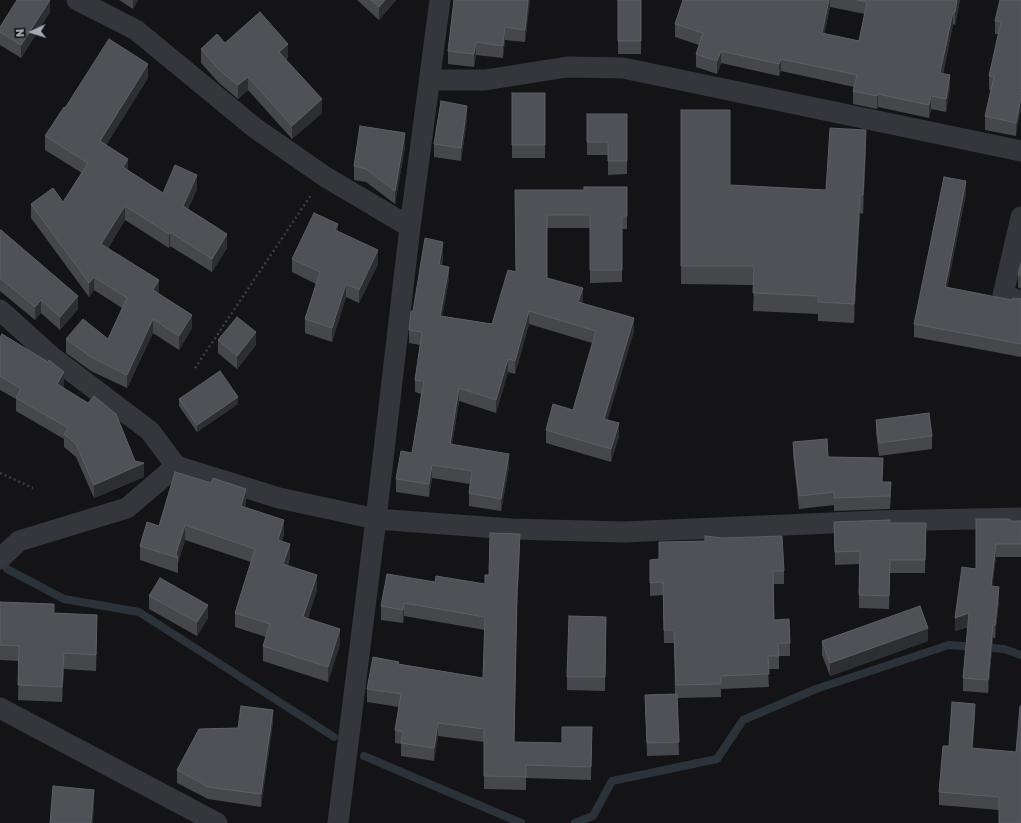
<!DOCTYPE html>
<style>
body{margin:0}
#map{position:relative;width:1021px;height:823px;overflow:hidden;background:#141416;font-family:"Golos Text",sans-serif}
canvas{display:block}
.north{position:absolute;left:12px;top:12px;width:40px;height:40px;-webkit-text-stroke:3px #0f0f11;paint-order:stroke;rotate:266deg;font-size:11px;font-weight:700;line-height:16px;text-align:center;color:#a5abb6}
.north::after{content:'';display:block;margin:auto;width:14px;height:18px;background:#a5abb6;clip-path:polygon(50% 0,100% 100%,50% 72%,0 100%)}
</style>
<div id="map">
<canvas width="1021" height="823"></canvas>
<div class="north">N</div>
</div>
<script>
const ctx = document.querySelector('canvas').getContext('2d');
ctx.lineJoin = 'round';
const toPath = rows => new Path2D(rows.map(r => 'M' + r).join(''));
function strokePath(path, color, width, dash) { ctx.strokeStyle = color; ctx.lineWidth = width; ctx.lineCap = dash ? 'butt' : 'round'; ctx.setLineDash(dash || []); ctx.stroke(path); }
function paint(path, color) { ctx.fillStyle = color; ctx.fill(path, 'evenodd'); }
strokePath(toPath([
 [7,569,64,599,139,612,334,737],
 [364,756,521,823],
 [575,823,593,816,612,781,717,759,743,720,816,689,949,645,1004,649,1021,655]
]), '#2a333a', 8);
strokePath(toPath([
 [195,368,311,195],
 [0,473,33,488]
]), '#3b3d42', 2.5, [2, 3]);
strokePath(toPath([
 [77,0,136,30,255,128,324,176,410,227],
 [430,80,485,80,567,67,623,68,1021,151],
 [1021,217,1003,295,1021,301],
 [0,310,51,356,150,431,176,466,279,498,376,519,511,529,624,532,877,521,1021,518],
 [0,559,19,541,127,508,176,466],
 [0,708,217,823],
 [338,823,376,519,410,227,440,0]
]), '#35363b', 21);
paint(toPath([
 [50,0,50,12,21,58,0,45,0,27],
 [119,0,138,0,133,9],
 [357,0,396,0,379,20],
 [454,0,530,0,525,42,505,40,503,58,476,55,474,67,448,64,448,51],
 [618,0,641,0,641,54,618,54],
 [683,0,960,0,955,25,953,24,943,74,950,88,946,112,931,109,929,118,878,107,877,109,853,104,853,91,854,87,781,71,779,76,721,63,717,74,696,67,696,54,699,45,675,37,675,24],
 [830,7,865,14,859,41,824,34],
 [1021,0,1016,136,985,130,985,116,991,90,989,90,989,76,998,34,995,34,995,21],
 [225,43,288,57,286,60,322,113,292,139,248,90,238,99,219,83,201,63,201,49],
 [148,78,106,145,128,171,163,193,197,189,188,209,227,248,212,272,170,246,169,248,125,220,108,248,159,294,192,328,179,350,153,333,127,388,91,371,66,353,66,339,108,339,122,308,94,290,89,297,31,218,31,204,63,202,82,173,45,150,45,136],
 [512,93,545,93,545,158,512,158],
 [681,110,730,185,826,190,866,148,863,214,860,213,854,323,818,321,818,314,753,311,754,285,681,284],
 [587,114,627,114,627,174,608,175,608,155,587,155],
 [467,119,461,161,434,157,434,144],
 [405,147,395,204,366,182,354,180,354,166],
 [627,187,627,229,622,229,622,282,590,283,590,228,547,228,547,278,583,301,582,303,634,331,607,420,619,436,611,462,546,443,546,430,573,410,592,343,529,324,515,374,508,372,496,413,459,401,452,445,509,467,501,511,469,506,469,493,470,484,432,478,429,497,396,492,396,479,412,453,421,394,415,392,415,380,420,345,409,343,409,330,413,311,443,255,442,265,449,279,442,316,492,324,516,272,515,190,584,190],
 [966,194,947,287,1012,300,1021,299,1021,357,914,337,914,324],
 [0,231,78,309,60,330,41,313,35,320,0,291],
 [338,231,378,264,359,303,346,297,332,342,305,333,305,319,316,284,292,272,292,259],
 [1021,263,1021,289,1018,287,1018,274],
 [0,337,64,386,63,387,135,461,144,477,94,498,76,457,64,447,64,439,16,411,16,399,0,390],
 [218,340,256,345,237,369,218,353],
 [179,399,238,404,197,432,179,406],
 [876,420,932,436,932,449,879,456,876,433],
 [793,442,828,457,883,482,891,495,890,509,834,511,834,505,799,509,793,455],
 [246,504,245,507,284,534,282,541,290,558,288,565,317,590,308,618,340,644,328,682,263,661,263,646,266,637,235,627,235,613,251,562,185,540,178,563,178,573,140,560,140,546,159,526],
 [1010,521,1021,521,1021,557,996,557,992,586,999,600,995,638,993,638,988,693,963,691,963,678,968,627,955,631,976,569],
 [834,522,926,523,925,573,890,573,889,609,859,608,859,564,835,565],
 [520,547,517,607,514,742,562,743,592,727,591,780,526,778,526,790,484,789,484,742,438,736,434,761,401,756,401,744,395,743,395,730,399,707,367,702,367,689,399,664,483,678,485,630,404,616,403,623,381,620,381,606,435,582,485,584,489,575],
 [650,560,784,571,784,584,773,584,774,620,790,643,790,656,779,656,779,669,768,669,769,687,721,689,721,697,677,698,679,755,647,756,645,695,675,694,674,643,664,643,663,595,650,596],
 [149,596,208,618,197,636,149,609],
 [0,602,54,613,97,631,96,671,64,669,62,702,18,700,19,661,0,660],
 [606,617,605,691,567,690,567,677],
 [822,641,928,641,830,676,822,655],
 [975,717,972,748,1016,752,1021,823,999,810,939,805,939,792,949,746],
 [273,722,261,807,208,799,177,783,177,770,238,728]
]), '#45474b');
paint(toPath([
 [50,0,50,12,21,58,21,45],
 [133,0,138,0,133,9],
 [385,0,396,0,379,20,379,7],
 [528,0,530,0,525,42,525,30],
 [829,0,830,0,830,7,822,46,822,33],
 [957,0,960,0,955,25,955,12],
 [953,12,953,24,940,86,940,73],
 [505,27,505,40,503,58,503,46],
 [476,42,476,55,474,67,474,54],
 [288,44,288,57,279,66,279,52],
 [721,51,721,63,717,74,717,61],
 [781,59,781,71,779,76,779,64],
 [148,64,148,78,100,155,100,141],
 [950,75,950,88,946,112,946,99],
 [248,77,248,90,238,99,238,85],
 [1021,88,1021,110,1016,136,1016,123],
 [878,94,878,107,877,109,877,96],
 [931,96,931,109,929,118,929,105],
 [322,99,322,113,292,139,292,126],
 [467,106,467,119,461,161,461,148],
 [866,130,866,148,863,214,863,195],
 [405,133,405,147,395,204,395,191],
 [128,159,128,173,123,167],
 [197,175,197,189,183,220,183,206],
 [966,181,966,194,945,300,945,287],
 [860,195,860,213,854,323,854,304],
 [125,206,125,220,101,258,101,244],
 [338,224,338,238,335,230],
 [170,232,170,246,169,248,169,234],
 [227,234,227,248,212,272,212,259],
 [443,242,443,255,439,278,439,265],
 [378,250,378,264,359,303,359,290],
 [449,267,449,279,440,329,440,316],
 [94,277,94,290,89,297,89,283],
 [159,280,159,294,153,290],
 [346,284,346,297,332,342,332,328],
 [583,288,583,301,578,315,578,302],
 [78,296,78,309,60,330,60,317],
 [41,300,41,313,35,320,35,307],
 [529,311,529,324,515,374,515,361],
 [192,315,192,328,179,350,179,336],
 [634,318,634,331,604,432,604,419],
 [153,319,153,333,127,388,127,375],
 [256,332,256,345,237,369,237,356],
 [508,359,508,372,496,413,496,400],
 [64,372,64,386,57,397,57,384],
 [459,388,459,401,450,457,450,444],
 [238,397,238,404,197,432,197,425],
 [619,423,619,436,611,462,611,449],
 [509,454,509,467,501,511,501,499],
 [144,463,144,477,94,498,94,485],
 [432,465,432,478,429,497,429,484],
 [246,489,246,504,241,520,241,506],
 [284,520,284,534,278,555,278,540],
 [185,525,185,540,178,563,178,558,176,554],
 [520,534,520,547,517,607,514,755,517,594],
 [290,544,290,558,283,579,283,564],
 [996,544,996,557,991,599,991,586],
 [317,575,317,590,303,632,303,617],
 [999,587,999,600,995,638,995,625],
 [404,603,404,616,403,623,403,610],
 [208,605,208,618,197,636,197,622],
 [969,613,969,626,955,631,955,618],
 [97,615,97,631,96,671,96,655],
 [993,625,993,638,988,693,988,680],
 [928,628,928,641,830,676,830,663],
 [340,629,340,644,328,682,328,667],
 [64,653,64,669,62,702,62,687],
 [975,704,975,717,972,761,972,748],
 [273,710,273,722,261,807,261,794],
 [438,723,438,736,434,761,434,748],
 [94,790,94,809,93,823,91,823]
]), '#2d2e31');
const building = toPath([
 [17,0,50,0,21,45,0,32,0,27,17,0],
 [371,0,385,0,379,7,371,0],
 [454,0,528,0,525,30,505,27,503,46,476,42,474,54,448,51,454,0],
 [618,0,641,0,641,41,618,41,618,0],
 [683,0,829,0,822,33,859,41,867,2,857,0,957,0,955,12,953,12,940,73,950,75,946,99,931,96,929,105,878,94,877,96,853,91,857,75,781,59,779,64,721,51,717,61,696,54,703,33,675,24,683,0],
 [1000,0,1021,0,1021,88,1020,94,1021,94,1021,97,1016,123,985,116,994,77,989,76,1001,22,995,21,1000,0],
 [260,12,288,44,279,52,322,99,292,126,248,77,238,85,219,70,201,49,217,34,225,43,260,12],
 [109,39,148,64,100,141,128,159,123,167,163,193,175,165,197,175,183,206,227,234,212,259,170,232,169,234,125,206,101,244,159,280,153,290,192,315,179,336,153,319,127,375,91,357,66,339,83,319,108,339,127,298,94,277,89,283,31,204,53,188,63,202,88,163,45,136,64,107,65,108,109,39],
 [512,93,545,93,545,145,512,145,512,93],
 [441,101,467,106,461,148,434,144,441,101],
 [681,110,730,110,730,185,826,190,830,128,866,130,863,195,860,195,854,304,818,302,818,296,753,293,754,266,681,266,681,110],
 [587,114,627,114,627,161,608,161,608,142,587,142,587,114],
 [360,126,405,133,395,191,366,169,354,166,360,126],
 [944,177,966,181,945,287,1012,300,1013,298,1021,299,1021,344,914,324,944,177],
 [584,187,627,187,627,216,622,216,622,270,590,270,590,215,547,215,547,278,583,288,578,302,634,318,604,419,619,423,611,449,546,430,553,404,573,410,596,331,529,311,515,361,508,359,496,400,459,388,450,444,509,454,501,499,469,493,472,471,432,465,429,484,396,479,401,451,412,453,424,381,415,380,422,332,409,330,411,311,413,311,425,238,443,242,439,265,449,267,440,316,492,324,508,270,516,272,515,190,584,190,584,187],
 [314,213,338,224,335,230,378,250,359,290,346,284,332,328,305,319,320,272,292,259,314,213],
 [1,230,78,296,60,317,41,300,35,307,0,278,0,231,1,230],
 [1021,263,1021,276,1018,274,1021,263],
 [237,317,256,332,237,356,218,340,237,317],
 [2,334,48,362,49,360,64,372,57,384,88,403,94,396,116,414,135,461,144,463,94,485,76,444,64,434,68,428,16,398,21,389,0,376,0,337,2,334],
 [220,371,238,397,197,425,179,399,220,371],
 [929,413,932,436,879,443,876,420,929,413],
 [827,439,828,457,883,458,882,482,891,482,890,496,834,498,834,492,799,496,793,442,827,439],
 [175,472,211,483,213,478,246,489,241,506,284,520,278,540,290,544,283,564,317,575,303,617,340,629,328,667,263,646,270,624,235,613,255,549,185,525,176,554,178,558,140,546,147,522,159,526,175,472],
 [976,519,1010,519,1010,521,1021,521,1021,544,996,544,991,586,999,587,995,625,993,625,988,680,963,678,969,613,955,618,962,567,976,569,976,519],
 [890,520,889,523,926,523,925,560,890,560,889,596,859,595,860,551,835,552,834,522,890,520],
 [490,533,520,534,517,594,514,742,562,743,562,727,592,727,591,767,526,765,526,777,484,776,484,729,438,723,434,748,401,743,403,732,395,730,401,694,367,689,373,657,399,662,398,664,483,678,485,617,404,603,403,610,381,606,387,574,435,582,436,576,485,584,485,575,489,575,490,533],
 [705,536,723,538,782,536,784,571,773,571,774,620,789,619,790,643,778,643,779,656,768,656,769,674,721,676,721,684,676,685,674,630,664,630,663,582,650,583,650,560,659,559,659,542,705,541,705,536],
 [160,578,208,605,197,622,149,596,160,578],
 [0,602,54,604,54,613,97,615,96,655,64,653,62,687,18,685,19,646,0,645,0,602],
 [920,606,928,628,830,663,822,641,920,606],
 [569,616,606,617,605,677,567,677,569,616],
 [677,694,679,742,647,743,645,695,677,694],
 [952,702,975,704,972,748,1016,752,1020,706,1021,706,1021,823,999,823,999,797,939,792,943,746,949,746,952,702],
 [241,706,273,710,261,794,208,787,177,770,199,729,238,728,241,706],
 [53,786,94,790,91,823,50,823,53,786]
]);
paint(building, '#505157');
strokePath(building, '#5d5f66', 1);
</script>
